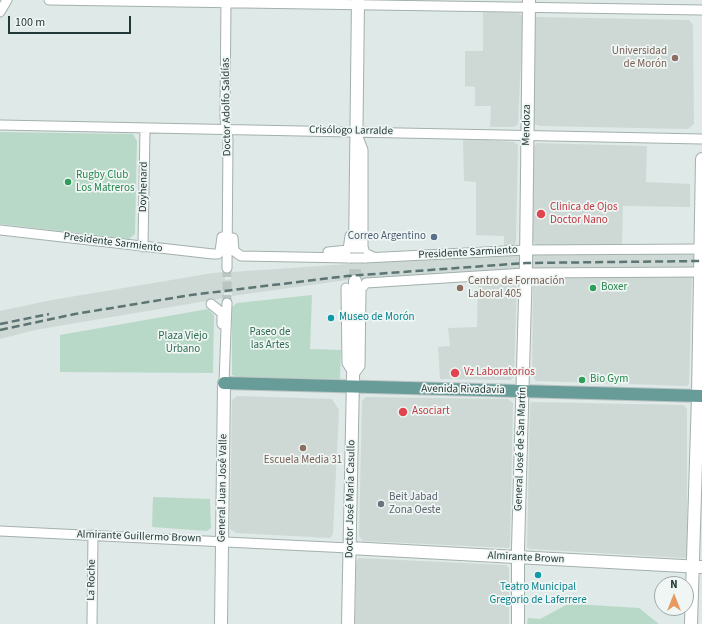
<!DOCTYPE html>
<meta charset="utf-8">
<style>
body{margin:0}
#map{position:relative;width:702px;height:624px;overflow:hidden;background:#dfe9e7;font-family:"Source Sans 3",sans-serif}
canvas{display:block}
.north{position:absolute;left:654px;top:576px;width:40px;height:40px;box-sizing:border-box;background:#eff6f4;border:1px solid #9daaa8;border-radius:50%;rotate:0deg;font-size:11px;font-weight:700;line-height:16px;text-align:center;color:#223836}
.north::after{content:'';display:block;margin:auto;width:14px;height:18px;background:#e79a5f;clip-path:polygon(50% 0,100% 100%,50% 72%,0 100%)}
.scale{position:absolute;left:8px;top:16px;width:123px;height:18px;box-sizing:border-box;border:2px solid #223836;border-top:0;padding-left:5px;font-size:12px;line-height:14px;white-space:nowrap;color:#223836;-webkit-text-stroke:3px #eff6f4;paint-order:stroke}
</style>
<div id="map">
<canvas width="702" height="624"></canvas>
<div class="north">N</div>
<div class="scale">100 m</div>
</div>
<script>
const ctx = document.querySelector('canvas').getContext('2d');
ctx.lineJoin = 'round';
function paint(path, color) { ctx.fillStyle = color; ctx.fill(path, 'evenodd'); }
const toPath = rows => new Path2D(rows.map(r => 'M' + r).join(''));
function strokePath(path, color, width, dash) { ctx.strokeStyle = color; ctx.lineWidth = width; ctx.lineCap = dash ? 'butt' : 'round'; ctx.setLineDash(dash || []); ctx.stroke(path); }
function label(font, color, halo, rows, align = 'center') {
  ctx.font = font + ' "Source Sans 3",sans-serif'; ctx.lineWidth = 3.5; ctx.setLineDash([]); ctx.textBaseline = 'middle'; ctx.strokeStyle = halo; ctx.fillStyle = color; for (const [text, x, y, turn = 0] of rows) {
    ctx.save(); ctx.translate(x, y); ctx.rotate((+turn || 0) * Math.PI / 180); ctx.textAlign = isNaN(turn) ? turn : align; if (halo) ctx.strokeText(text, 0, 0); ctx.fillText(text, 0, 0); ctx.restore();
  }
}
paint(toPath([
 [483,12,519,13,523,17,518,124,514,127,490,127,491,106,475,106,475,87,465,86,465,51,483,51],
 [537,17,689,20,693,25,694,124,688,129,540,126,534,124,534,18],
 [463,138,514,142,518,145,516,242,514,246,504,246,504,236,476,235,476,182,464,181],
 [537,143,647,146,646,182,690,184,690,207,623,206,622,246,538,246,533,242,533,147],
 [702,253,696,267,515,269,347,280,232,296,232,292,224,293,224,298,35,330,0,339,0,311,52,300,213,273,225,272,225,280,231,279,232,272,436,258,513,254],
 [690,274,692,278,689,384,687,386,536,381,532,375,533,280,537,276],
 [514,276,517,279,514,377,510,380,440,379,438,347,450,346,448,328,477,327,478,277],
 [237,396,332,399,339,410,333,534,330,538,236,533,230,529,232,400],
 [366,397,508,399,513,403,510,546,509,548,363,541,359,536,362,401],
 [532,402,684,405,687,409,687,555,685,558,529,549,527,547,530,404],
 [359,558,506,565,509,568,509,624,355,624,356,562]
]), '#ced9d6');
paint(toPath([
 [0,132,133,134,137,141,135,234,129,239,0,224],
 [312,295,310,349,341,350,340,379,238,377,232,375,232,307,237,303],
 [208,309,214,315,213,373,60,372,60,335],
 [153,497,210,499,211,528,207,531,152,527],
 [575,604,639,608,659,624,527,624,528,618,540,619,566,605]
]), '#b9d9c8');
strokePath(toPath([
 [227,268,227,303]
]), '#b9c6c4', 9, [9, 4.5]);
strokePath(toPath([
 [355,281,355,254]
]), '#b9c6c4', 12, [12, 6]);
const minor = toPath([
 [49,0,702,10],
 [226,0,225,118,228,139,227,268],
 [0,12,7,0],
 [0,125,702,139],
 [358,137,363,150,363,247,365,253,373,257],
 [0,230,213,254,218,254,220,251,222,237],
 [233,238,234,251,241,256,350,258],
 [143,247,145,128],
 [328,252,348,250,350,236],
 [364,258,526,250,701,249],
 [346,288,347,363,354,374,360,366,361,289,366,283,525,273,702,272],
 [211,304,222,313,222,324],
 [224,383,227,303],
 [0,531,349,548],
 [92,624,93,535]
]);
const tertiary = toPath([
 [355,254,358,0],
 [349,548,702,567],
 [221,624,224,383],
 [348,624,355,281],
 [518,624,518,548,526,263,529,0],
 [691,624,698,396,702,159]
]);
const primary = toPath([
 [224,383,702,396]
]);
strokePath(minor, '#a3b0ae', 11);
strokePath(tertiary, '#a3b0ae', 14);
strokePath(primary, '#bdc3c3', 14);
strokePath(minor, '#fff', 9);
strokePath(tertiary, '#fff', 12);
strokePath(primary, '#679c98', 12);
strokePath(toPath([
 [0,324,49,314],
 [0,330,75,314,191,295,347,276,526,263,702,261]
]), '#5c7472', 2.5, [8, 4]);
const minorBridge = toPath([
 [350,258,364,258]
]);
strokePath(minorBridge, '#a3b0ae', 11, []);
strokePath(minorBridge, '#fff', 9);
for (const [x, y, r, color] of [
 [675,58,4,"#8d6e63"],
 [68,182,4,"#2e9e5b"],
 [541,214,5,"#e0444e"],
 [434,237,4,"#5c6f8a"],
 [460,288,4,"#8d6e63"],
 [593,288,4,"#2e9e5b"],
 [331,318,4,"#0f9aa8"],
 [455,373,5,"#e0444e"],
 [582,380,4,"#2e9e5b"],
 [403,412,5,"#e0444e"],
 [303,448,4,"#8d6e63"],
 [381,504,4,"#6b7280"],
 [538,575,4,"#0f9aa8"]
]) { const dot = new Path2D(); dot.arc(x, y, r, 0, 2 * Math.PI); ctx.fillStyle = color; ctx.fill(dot); strokePath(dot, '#eff6f4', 1.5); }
label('11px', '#785e54', '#eff6f4', [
 ["Universidad",667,52],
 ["de Morón",667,65],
 ["Centro de Formación",468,282,"left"],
 ["Laboral 405",468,295,"left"],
 ["Escuela Media 31",303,461,"center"]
], 'right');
label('11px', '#223836', '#eff6f4', [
 ["Doctor Adolfo Saldías",227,107,-91],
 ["Mendoza",527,125,-89],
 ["Crisólogo Larralde",351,131,1],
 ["Doyhenard",144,187,-89],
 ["Presidente Sarmiento",113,243,7],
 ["Presidente Sarmiento",468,253,-3],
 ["Avenida Rivadavia",463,390,1],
 ["General José de San Martín",521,449,-88],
 ["General Juan José Valle",223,488,-89],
 ["Doctor José María Casullo",351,499,-89],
 ["Almirante Guillermo Brown",139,537,2],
 ["Almirante Brown",526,558,3],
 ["La Roche",92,580,-89]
]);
label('11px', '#27864d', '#eff6f4', [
 ["Rugby Club",76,176],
 ["Los Matreros",76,189],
 ["Boxer",601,288],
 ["Bio Gym",590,380]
], 'left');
label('11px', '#be3a42', '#eff6f4', [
 ["Clinica de Ojos",550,208],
 ["Doctor Nano",550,221],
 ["Vz Laboratorios",464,373],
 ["Asociart",412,412]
], 'left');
label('11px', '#4e5e75', '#eff6f4', [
 ["Correo Argentino",426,237]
], 'right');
label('11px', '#0d838f', '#eff6f4', [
 ["Museo de Morón",339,318],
 ["Teatro Municipal",538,588,"center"],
 ["Gregorio de Laferrere",538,601,"center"]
], 'left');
label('11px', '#2f6c52', '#eff6f4', [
 ["Paseo de",270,333],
 ["las Artes",270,346],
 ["Plaza Viejo",183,337],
 ["Urbano",183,350]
]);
label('11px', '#5b616d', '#eff6f4', [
 ["Beit Jabad",389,498],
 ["Zona Oeste",389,511]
], 'left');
</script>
